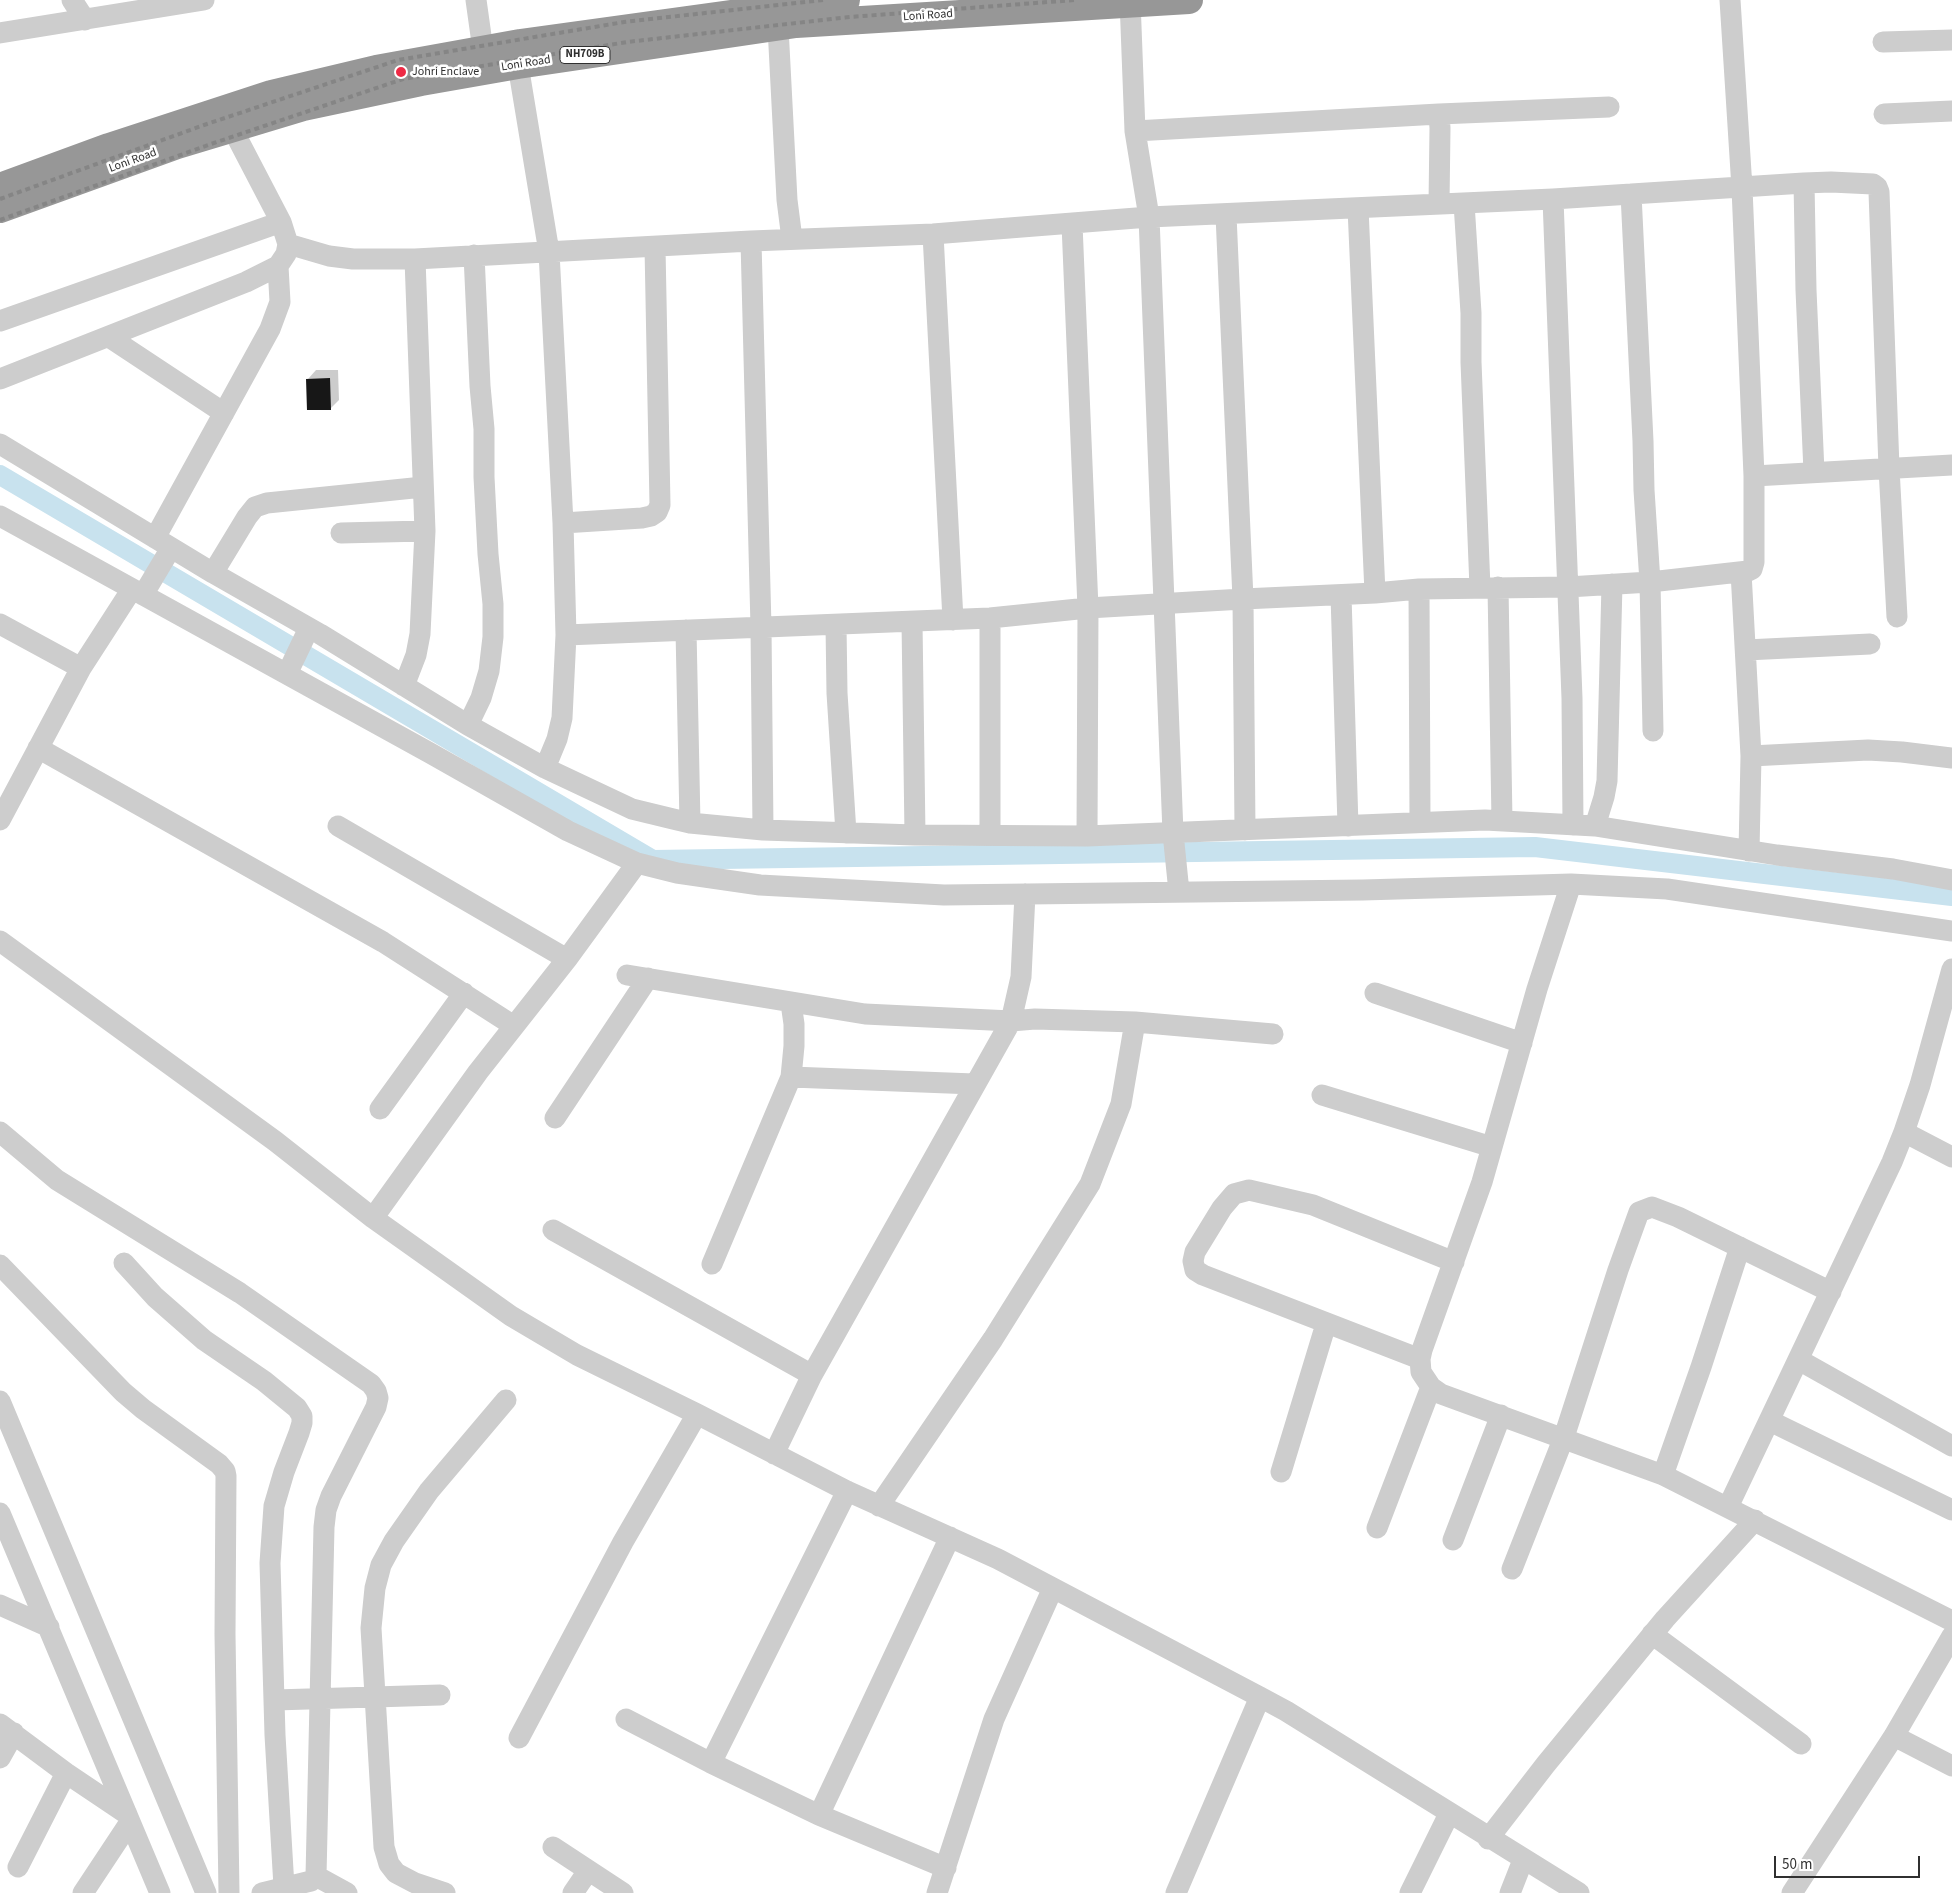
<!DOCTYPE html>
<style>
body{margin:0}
#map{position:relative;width:1952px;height:1893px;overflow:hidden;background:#fff;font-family:"Source Sans 3",sans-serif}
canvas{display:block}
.scale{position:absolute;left:1774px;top:1856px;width:146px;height:22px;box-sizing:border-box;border:2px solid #303030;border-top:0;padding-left:6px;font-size:15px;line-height:18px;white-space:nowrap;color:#303030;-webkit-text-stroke:4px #fff;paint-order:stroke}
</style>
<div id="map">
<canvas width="1952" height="1893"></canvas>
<div class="scale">50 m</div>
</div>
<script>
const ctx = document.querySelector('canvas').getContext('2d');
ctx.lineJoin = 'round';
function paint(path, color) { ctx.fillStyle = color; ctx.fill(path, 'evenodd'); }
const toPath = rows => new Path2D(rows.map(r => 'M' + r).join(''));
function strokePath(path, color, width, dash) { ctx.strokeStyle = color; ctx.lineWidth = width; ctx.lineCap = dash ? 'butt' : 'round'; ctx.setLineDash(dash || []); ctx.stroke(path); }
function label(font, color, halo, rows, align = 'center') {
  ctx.font = font + ' "Source Sans 3",sans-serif'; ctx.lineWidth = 5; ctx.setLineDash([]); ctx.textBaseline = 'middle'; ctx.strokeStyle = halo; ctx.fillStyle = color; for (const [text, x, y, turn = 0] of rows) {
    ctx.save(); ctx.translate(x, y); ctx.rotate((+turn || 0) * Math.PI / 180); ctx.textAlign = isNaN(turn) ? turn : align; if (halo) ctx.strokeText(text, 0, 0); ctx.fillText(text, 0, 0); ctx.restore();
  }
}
paint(toPath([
 [316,370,338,370,339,400,330,409,308,379]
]), '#0003');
strokePath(toPath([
 [0,475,653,860,1535,847,1952,896]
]), '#c8e2ee', 20);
paint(toPath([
 [330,378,331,410,307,410,306,379]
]), '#171717');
strokePath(toPath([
 [72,0,85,20],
 [476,0,483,50],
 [1130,0,1135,131,1149,217,1173,833,1179,892],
 [778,27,787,200,792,239],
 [0,33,204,0],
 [1883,42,1952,40],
 [518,65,549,252,563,523,566,635,562,718,557,739,545,768],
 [1439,114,1609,107],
 [1884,114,1952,111],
 [1135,131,1439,114,1440,128,1439,204],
 [1804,183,1806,290,1814,472],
 [1631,194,1643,441,1644,490,1650,582,1653,731],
 [1553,199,1572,698,1573,825],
 [1464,203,1471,313,1471,362,1480,588],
 [1358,208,1375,593],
 [1226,215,1243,599,1245,830],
 [1072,224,1088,608,1087,836],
 [933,234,953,620],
 [751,241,761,627,763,830],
 [288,244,329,256,353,259,415,259,751,241,933,234,1149,217,1553,199,1804,183,1831,182,1873,184,1877,187,1879,192,1889,468,1897,617],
 [0,321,281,222],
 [109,337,224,413],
 [0,379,246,282,278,266,286,254,288,244,281,222,232,128],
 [0,444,213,573,320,634,468,725,545,768,632,809,669,818,690,823,763,830,915,835,1087,836,1485,820,1595,826,1777,855,1893,869,1952,880],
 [1754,476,1952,465],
 [0,516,430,753,568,831,637,863,677,873,760,885,944,895,1363,890,1571,884,1667,889,1952,931],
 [563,523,642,518,651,516,657,512,660,505,655,247],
 [341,533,425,531],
 [155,538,270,329,280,302,278,266],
 [1741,572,1751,756,1749,851],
 [213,573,247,517,255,507,267,503,423,487],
 [1498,587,1502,821],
 [1419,589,1420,822],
 [143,595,171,548],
 [1341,595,1348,826],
 [990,618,990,835],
 [912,622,915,835],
 [0,624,81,668],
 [836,625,837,693,846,833],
 [686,630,690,823],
 [566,635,990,618,1088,608,1243,599,1375,593,1419,589,1568,587,1650,582,1748,571,1752,569,1754,562,1754,476,1742,188,1730,0],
 [1746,650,1870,644],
 [287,674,309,628],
 [404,686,416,655,420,634,425,531,415,259],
 [468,725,481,698,489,671,493,637,493,604,488,554,484,477,484,429,480,386,474,255],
 [38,748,383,942,514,1026],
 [1751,756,1868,750,1902,752,1952,758],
 [0,820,81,668,132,589],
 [338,826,567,959],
 [1595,826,1604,797,1607,781,1612,584],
 [1571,884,1537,989,1482,1182,1422,1350,1420,1359,1421,1372,1431,1387,1441,1394,1663,1475,1952,1621],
 [0,941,275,1141,373,1218,511,1316,577,1355,697,1414,847,1491,998,1559,1260,1697,1286,1711,1579,1893],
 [627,975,865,1014,1011,1021,1035,1019,1135,1022,1273,1034],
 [1375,993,1522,1043],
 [791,1077,974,1084],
 [1322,1095,1492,1147],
 [380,1109,464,993],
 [555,1118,648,978],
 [0,1132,57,1180,240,1293,371,1384,376,1391,378,1398,376,1407,331,1496,326,1510,324,1527,316,1876,311,1881,262,1893],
 [1904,1132,1952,1157],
 [373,1218,478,1072,567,959,637,863],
 [553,1230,812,1375],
 [124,1263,155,1297,204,1340,264,1381,297,1408,302,1416,302,1423,299,1433,284,1472,274,1506,270,1563,275,1735,284,1887],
 [712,1264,791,1077,794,1046,794,1024,791,1003],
 [0,1265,123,1392,143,1409,219,1464,225,1471,226,1476,225,1634,229,1893],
 [1420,1359,1203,1275,1195,1270,1193,1261,1195,1252,1222,1208,1234,1194,1249,1190,1313,1205,1454,1262],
 [1799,1360,1952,1446],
 [0,1401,206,1893],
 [1770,1421,1952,1510],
 [774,1454,812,1375,1011,1021,1021,977,1025,894],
 [1281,1472,1326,1324],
 [1663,1475,1701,1367,1740,1247],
 [879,1506,993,1339,1090,1184,1121,1104,1135,1022],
 [1728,1507,1892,1162,1904,1132,1920,1085,1952,969],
 [0,1513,160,1893],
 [1377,1528,1431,1387],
 [1453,1540,1501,1415],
 [1512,1569,1564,1437,1618,1270,1639,1212,1652,1207,1678,1217,1831,1292],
 [0,1605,49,1627],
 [1652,1634,1801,1744],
 [275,1700,440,1695],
 [626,1719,711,1763,819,1815,946,1868],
 [0,1724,66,1773,127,1814],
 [1894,1736,1952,1766],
 [519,1738,623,1542,697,1414],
 [0,1758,14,1733],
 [711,1763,847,1491],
 [819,1815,950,1537],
 [1488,1839,1546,1764,1665,1619,1755,1520],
 [553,1847,623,1893],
 [18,1867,66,1773],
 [316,1876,347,1893],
 [83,1893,130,1822],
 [445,1893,415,1883,396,1873,389,1864,384,1847,371,1628,375,1588,381,1565,394,1541,429,1491,506,1400],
 [573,1893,588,1871],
 [937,1893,994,1719,1053,1588],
 [1176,1893,1260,1697],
 [1410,1893,1449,1814],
 [1510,1893,1523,1860],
 [1792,1893,1894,1736,1952,1636]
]), '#cdcdcd', 21);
strokePath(toPath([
 [0,187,109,147,271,94,376,69,520,43,804,4,846,0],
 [0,209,177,145,303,107,421,82,518,65,796,24,1189,0]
]), '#979797', 28);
strokePath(toPath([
 [0,199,204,125,398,60,624,22,823,0],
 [0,220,211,144,403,79,627,42,850,17,1075,0]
]), '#858585', 4, [5, 4]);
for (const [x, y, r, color] of [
 [401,72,6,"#ee2a45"]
]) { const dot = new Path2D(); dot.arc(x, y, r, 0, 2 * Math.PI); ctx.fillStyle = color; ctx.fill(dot); strokePath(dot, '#fff', 2); }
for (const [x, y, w] of [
 [585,55,50]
]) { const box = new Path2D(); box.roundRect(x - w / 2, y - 8.5, w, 17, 4); ctx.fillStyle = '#fff'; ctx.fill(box); strokePath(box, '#303030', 1); }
label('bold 11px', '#303030', null, [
 ["NH709B",585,55]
]);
label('12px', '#303030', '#fff', [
 ["Loni Road",928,16,-4],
 ["Loni Road",526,64,-9],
 ["Loni Road",133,161,-20]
]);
label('12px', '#303030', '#fff', [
 ["Johri Enclave",412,72]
], 'left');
</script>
